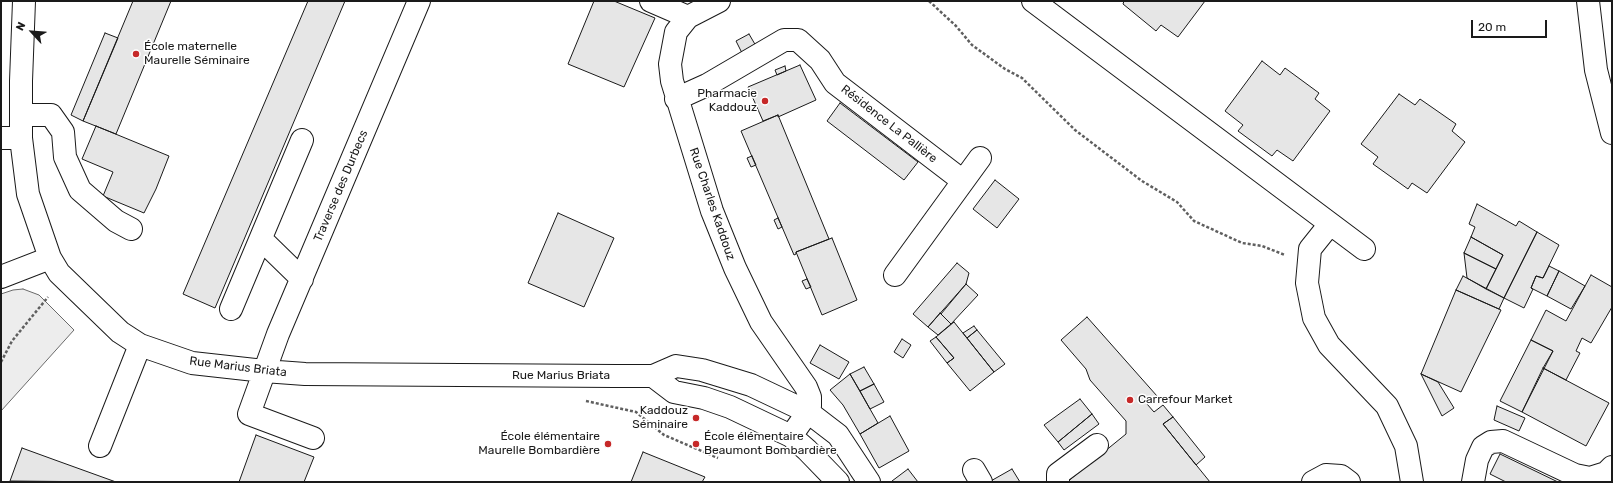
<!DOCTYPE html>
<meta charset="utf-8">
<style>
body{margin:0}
#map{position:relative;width:1613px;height:483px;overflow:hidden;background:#fff;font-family:Rubik,sans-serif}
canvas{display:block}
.frame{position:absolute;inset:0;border:2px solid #1a1a1a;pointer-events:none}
.north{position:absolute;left:12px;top:12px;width:40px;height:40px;-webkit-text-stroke:3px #fff;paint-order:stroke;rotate:296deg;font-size:11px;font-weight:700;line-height:16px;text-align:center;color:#1a1a1a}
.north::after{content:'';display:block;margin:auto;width:14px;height:18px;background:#1a1a1a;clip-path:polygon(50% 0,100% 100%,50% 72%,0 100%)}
.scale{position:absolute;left:1471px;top:20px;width:76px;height:18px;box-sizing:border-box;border:2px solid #1a1a1a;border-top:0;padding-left:5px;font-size:12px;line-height:14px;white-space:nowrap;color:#1a1a1a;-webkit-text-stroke:3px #fff;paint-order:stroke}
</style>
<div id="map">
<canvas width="1613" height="483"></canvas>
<div class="frame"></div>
<div class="north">N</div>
<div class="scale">20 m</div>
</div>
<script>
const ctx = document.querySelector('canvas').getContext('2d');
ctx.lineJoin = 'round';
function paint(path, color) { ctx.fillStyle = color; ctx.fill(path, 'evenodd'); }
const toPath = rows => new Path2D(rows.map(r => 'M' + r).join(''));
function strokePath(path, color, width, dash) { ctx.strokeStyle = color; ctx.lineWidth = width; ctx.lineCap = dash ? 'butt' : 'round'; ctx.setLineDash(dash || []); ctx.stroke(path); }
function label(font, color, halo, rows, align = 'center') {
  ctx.font = font + ' Rubik,sans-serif'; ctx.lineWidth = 3; ctx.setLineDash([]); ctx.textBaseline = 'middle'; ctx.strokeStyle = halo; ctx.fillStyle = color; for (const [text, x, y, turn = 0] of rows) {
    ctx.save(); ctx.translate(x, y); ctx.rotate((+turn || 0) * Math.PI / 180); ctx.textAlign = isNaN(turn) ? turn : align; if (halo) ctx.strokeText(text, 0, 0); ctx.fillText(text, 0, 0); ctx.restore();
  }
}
const green = toPath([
 [23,289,39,295,74,330,1,411,1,294,13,290,23,289]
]);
paint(green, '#ededed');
strokePath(green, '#6a6a6a', 1);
const building = toPath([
 [133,1,171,1,116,134,83,121,133,1],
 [308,1,345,1,215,308,183,294,308,1],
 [594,1,614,1,655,18,624,87,568,64,594,1],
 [1124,1,1205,1,1178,37,1161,25,1156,31,1123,4,1124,1],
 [105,33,118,38,83,121,71,115,105,33],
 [749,34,756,46,742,53,736,41,749,34],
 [1262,61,1280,75,1285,68,1319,93,1315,99,1330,111,1293,161,1277,150,1272,156,1238,131,1243,125,1225,111,1262,61],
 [800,65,816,100,778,117,778,115,763,121,748,87,800,65],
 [785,66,786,71,777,75,775,70,785,66],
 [1399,94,1415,105,1420,99,1456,124,1452,131,1465,142,1427,193,1412,183,1408,189,1373,164,1378,157,1361,144,1399,94],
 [840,103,918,162,904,180,827,121,840,103],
 [778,115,829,239,796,252,796,254,794,255,741,131,778,115],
 [96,126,169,156,156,189,144,213,103,196,113,172,82,159,96,126],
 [752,156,756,165,751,167,747,158,752,156],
 [995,180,1019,199,997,228,973,209,995,180],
 [1477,204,1516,226,1519,221,1537,232,1504,298,1486,289,1503,255,1471,237,1475,227,1469,224,1477,204],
 [558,213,614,238,584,307,528,283,558,213],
 [778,218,782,227,778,229,774,220,778,218],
 [1537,232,1559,245,1543,278,1536,276,1531,288,1533,289,1524,308,1504,298,1537,232],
 [1471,237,1503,255,1496,269,1464,253,1471,237],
 [832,238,857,300,822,315,796,252,832,238],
 [1464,253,1496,269,1486,289,1467,278,1464,253],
 [957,263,969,273,966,284,928,327,913,314,957,263],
 [1549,266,1559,271,1547,296,1531,288,1536,276,1543,278,1549,266],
 [1559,271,1585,286,1571,309,1547,296,1559,271],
 [1591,275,1612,287,1612,307,1591,343,1582,338,1576,351,1580,353,1566,380,1543,368,1553,351,1531,340,1546,310,1566,321,1591,275],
 [1463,276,1504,298,1499,309,1456,290,1463,276],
 [807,279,811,287,806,289,802,281,807,279],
 [966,284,978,295,951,324,941,314,966,284],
 [1456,290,1501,310,1461,392,1421,374,1456,290],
 [940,313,951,324,938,335,928,327,940,313],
 [1087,317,1157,396,1147,404,1154,412,1163,405,1173,417,1163,424,1210,482,1067,482,1126,434,1126,421,1090,380,1086,369,1061,340,1087,317],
 [954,322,994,372,970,391,947,363,954,358,936,337,954,322],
 [974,326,977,330,967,338,963,333,974,326],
 [977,330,1005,364,994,372,967,338,977,330],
 [936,337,954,358,947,363,930,341,936,337],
 [902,339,911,345,903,358,894,352,902,339],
 [1531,340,1553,351,1522,412,1500,401,1531,340],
 [820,345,849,362,839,379,810,363,820,345],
 [864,367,874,384,860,391,850,374,864,367],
 [1543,368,1609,403,1586,446,1522,412,1543,368],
 [850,374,878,423,860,434,843,405,830,390,850,374],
 [1421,374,1438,382,1454,408,1442,416,1421,374],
 [874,384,884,402,870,409,860,391,874,384],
 [1080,399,1092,414,1058,442,1044,425,1080,399],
 [1497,406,1525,418,1519,431,1494,420,1497,406],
 [1092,414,1099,424,1064,450,1058,442,1092,414],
 [890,416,909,451,879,468,860,434,890,416],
 [1173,417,1205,457,1196,465,1163,424,1173,417],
 [256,435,314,457,304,482,239,482,256,435],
 [22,448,55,460,116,482,10,481,22,448],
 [643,452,705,477,702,482,631,482,643,452],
 [1500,454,1558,482,1506,482,1490,474,1500,454],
 [908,469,918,482,893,482,892,481,908,469],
 [1012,469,1020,482,989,482,1012,469]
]);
paint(building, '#e6e6e6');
strokePath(building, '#1a1a1a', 1);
const minor = toPath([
 [24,1,21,81,21,138,28,194,50,258,59,273,120,332,140,345,192,363,264,371,305,374,616,376,653,376,676,366,702,370,751,385,808,412,838,435,869,482],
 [651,1,688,17],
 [719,1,688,17,676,32,670,64,672,81,712,211,735,268,761,322,806,387,810,397,810,406,808,412,791,436],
 [1033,1,1364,249],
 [1588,1,1596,70,1612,133],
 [676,99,707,85,784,40,798,40,820,60,835,83,963,181],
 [21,115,51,115,63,132,65,157,80,190,116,221,131,229],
 [1,138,21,138],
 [1330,224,1310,249,1307,283,1314,318,1329,345,1387,406,1406,446,1412,482],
 [261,239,302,279],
 [895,275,980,158],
 [1,277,50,258],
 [231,309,302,140],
 [653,376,674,392,704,398,730,407,791,436,807,450,838,482],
 [313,438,249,414,278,334,419,1],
 [100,446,140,345],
 [974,470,981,482],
 [1058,482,1058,474,1097,445],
 [1313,482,1326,475,1341,476,1349,482],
 [1473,482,1477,460,1483,447,1491,442,1503,441,1575,475,1590,478,1606,473,1612,467]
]);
strokePath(minor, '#1a1a1a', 24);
strokePath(toPath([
 [929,1,956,26,972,45,1005,69,1022,78,1075,130,1142,181,1177,202,1194,221,1242,243,1262,246,1285,255],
 [1,362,12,341,48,297],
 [586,401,636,412,664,435,718,458]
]), '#5f5f5f', 2.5, [3, 2]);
strokePath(minor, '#fff', 22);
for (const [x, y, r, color] of [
 [136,54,4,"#c62828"],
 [765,101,4,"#c62828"],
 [1130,400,4,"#c62828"],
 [696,418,4,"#c62828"],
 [608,444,4,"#c62828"],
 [696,444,4,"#c62828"]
]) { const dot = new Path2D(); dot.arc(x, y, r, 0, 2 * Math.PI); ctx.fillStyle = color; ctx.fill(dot); strokePath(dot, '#fff', 1.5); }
label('12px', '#1a1a1a', '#fff', [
 ["École maternelle",144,47],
 ["Maurelle Séminaire",144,61],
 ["Pharmacie",757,94,"right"],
 ["Kaddouz",757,108,"right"],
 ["Carrefour Market",1138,400],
 ["Kaddouz",688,411,"right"],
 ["Séminaire",688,425,"right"],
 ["École élémentaire",600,437,"right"],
 ["Maurelle Bombardière",600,451,"right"],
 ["École élémentaire",704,437],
 ["Beaumont Bombardière",704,451]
], 'left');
label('12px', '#1a1a1a', '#fff', [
 ["Résidence La Pallière",889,124,38],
 ["Traverse des Durbecs",341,186,-67],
 ["Rue Charles Kaddouz",712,204,71],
 ["Rue Marius Briata",238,367,7],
 ["Rue Marius Briata",561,376]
]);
</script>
